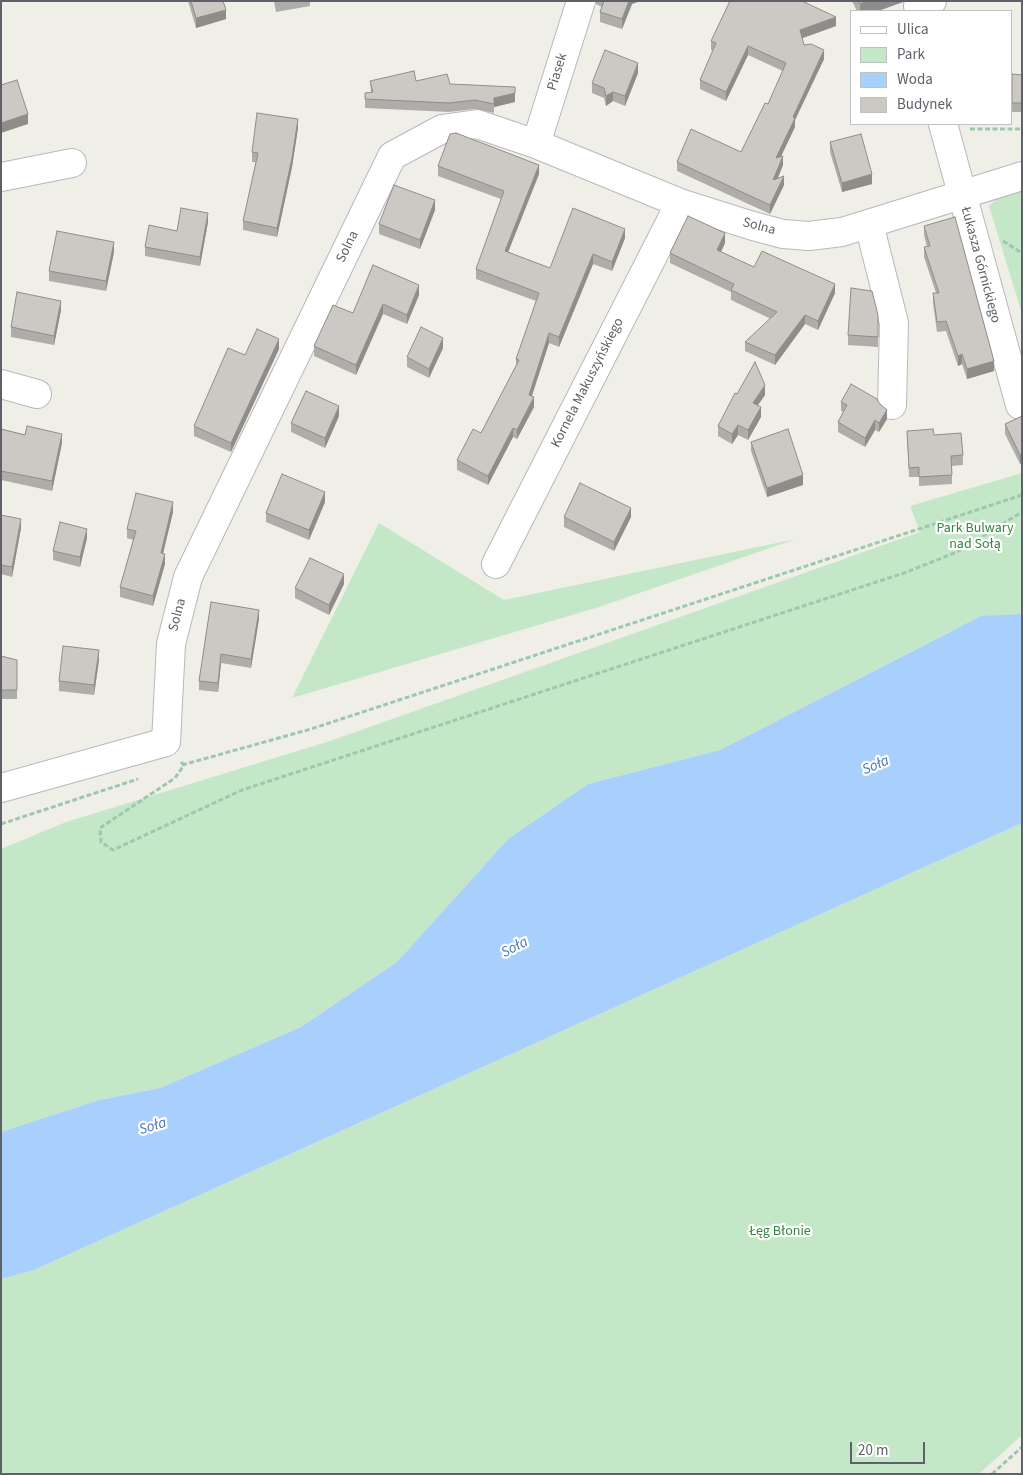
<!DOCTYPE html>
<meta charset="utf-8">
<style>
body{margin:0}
#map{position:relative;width:1023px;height:1475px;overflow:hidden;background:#f0efe7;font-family:"Source Sans 3",sans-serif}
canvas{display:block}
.frame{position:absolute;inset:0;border:2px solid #5e6167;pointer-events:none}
.legend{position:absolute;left:850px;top:10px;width:162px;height:115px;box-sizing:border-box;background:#fff;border:1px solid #bfc0c2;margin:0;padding:6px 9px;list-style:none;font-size:15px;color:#5e6167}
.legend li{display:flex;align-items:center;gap:10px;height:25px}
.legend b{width:25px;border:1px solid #bfc0c2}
.scale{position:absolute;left:850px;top:1442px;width:75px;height:22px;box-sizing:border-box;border:2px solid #5e6167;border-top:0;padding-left:6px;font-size:15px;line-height:18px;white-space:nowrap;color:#5e6167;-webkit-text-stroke:4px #fff;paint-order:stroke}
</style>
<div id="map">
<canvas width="1023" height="1475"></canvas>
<div class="frame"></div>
<ul class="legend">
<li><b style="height:6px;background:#fff"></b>Ulica</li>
<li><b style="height:14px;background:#c4e7c8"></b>Park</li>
<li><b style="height:14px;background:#a9d0fd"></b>Woda</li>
<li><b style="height:14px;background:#ccc9c4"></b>Budynek</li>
</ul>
<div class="scale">20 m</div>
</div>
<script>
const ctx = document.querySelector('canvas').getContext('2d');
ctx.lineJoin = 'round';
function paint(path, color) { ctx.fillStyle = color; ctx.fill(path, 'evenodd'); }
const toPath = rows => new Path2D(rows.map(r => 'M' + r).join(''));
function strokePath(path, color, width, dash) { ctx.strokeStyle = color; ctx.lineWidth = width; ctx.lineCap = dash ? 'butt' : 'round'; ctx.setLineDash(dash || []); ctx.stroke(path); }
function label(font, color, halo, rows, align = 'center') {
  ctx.font = font + ' "Source Sans 3",sans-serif'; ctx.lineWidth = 4.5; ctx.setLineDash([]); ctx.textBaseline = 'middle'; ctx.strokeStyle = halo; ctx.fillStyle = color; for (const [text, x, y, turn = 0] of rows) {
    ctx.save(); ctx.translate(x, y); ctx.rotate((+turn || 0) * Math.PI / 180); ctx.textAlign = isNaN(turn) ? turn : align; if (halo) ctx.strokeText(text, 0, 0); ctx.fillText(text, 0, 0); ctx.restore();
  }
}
paint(toPath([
 [1022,191,1022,314,989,206,999,197],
 [1022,473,1022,765,961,626,720,750,588,784,508,839,397,962,301,1027,160,1088,99,1100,1,1132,1,849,66,822,330,741,920,532,910,506],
 [379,523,504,600,796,539,599,607,292,698],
 [1022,823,1022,1435,979,1474,1,1474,1,1279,34,1270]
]), '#c4e7c8');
paint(toPath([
 [1022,614,1022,823,34,1270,1,1279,1,1132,99,1100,160,1088,301,1027,397,962,508,839,588,784,720,750,981,616]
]), '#a9d0fd');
const minor = toPath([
 [918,6,932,1],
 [943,124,1020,405],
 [536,144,581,1],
 [1,177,72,163],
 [869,224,894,323,892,405],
 [1,384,37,394],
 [496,564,680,203],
 [1,788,166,742,171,644,188,577,392,156,442,129,477,124,536,144,680,203,753,226,783,234,809,236,842,232,1022,176]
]);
strokePath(minor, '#b7b8bd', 30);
strokePath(toPath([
 [970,129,1022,129],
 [1003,241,1022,253],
 [181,762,184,765,175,778,100,828,101,842,113,850,242,790,904,573,957,552,1022,512],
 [182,765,311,729,1022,495],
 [1,824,138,779],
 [992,1474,1022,1447]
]), '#9dc7ae', 3, [5, 2.5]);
strokePath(minor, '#fff', 28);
paint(toPath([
 [188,1,223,1,226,19,196,28],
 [274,1,310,1,310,6,276,12],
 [596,1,640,1,632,4,622,29,600,22,600,12,602,7,596,4],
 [852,1,903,1,903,2,878,11,857,11],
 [836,26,802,38,804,45,824,59,795,120,795,127,781,156,783,165,778,178,784,185,770,214,677,171,677,162,741,152,768,104,783,71,748,55,726,101,700,89,700,80,713,51,711,50,711,41],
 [638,73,625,106,613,101,606,106,604,98,592,93,592,83],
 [1012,74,1022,75,1022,112,1012,112],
 [370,81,416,81,450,84,515,102,494,107,494,113,475,109,449,112,365,108,365,93,371,92],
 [298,128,292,167,277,237,243,230,243,221,256,162,252,162,252,152],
 [830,142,872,184,842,192,830,152],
 [438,166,539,174,508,252,550,268,625,238,612,271,593,264,559,347,549,343,532,396,534,407,517,439,513,437,488,485,457,470,457,460,481,433,516,367,516,359,536,301,476,279,476,269,501,199,438,176],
 [435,210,420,249,379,234,379,224],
 [208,222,200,266,145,256,145,247,177,231],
 [924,226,994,371,967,379,962,364,958,366,946,331,937,332,933,303,933,293,936,293,924,257,924,247,927,247,924,235],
 [725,243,721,252,754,267,835,293,818,330,805,324,775,365,745,351,745,342,771,319,731,300,731,292,670,263,670,253],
 [114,252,106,291,49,281,49,271],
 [373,265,419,295,407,324,383,314,356,375,314,356,314,346,353,313],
 [61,310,54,345,11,337,11,327],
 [878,315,878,347,848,345,848,335],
 [443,348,429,378,407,367,407,357],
 [279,349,231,452,194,436,194,426,245,355],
 [737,394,765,395,758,405,761,417,748,440,738,435,732,444,718,436,718,426],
 [841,402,879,403,887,419,879,432,875,430,865,447,838,432,838,422,843,412,841,411],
 [339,416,325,448,291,432,291,423],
 [1022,416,1020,464,1005,434,1005,424],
 [1,429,62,443,52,491,1,480],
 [907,431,934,435,963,455,963,465,952,466,952,484,919,486,919,477,909,477],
 [751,442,803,485,767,497,751,451],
 [325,502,309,540,266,522,266,513],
 [173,512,163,553,165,564,153,606,120,597,120,587,133,540,127,538,127,529],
 [1,515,21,528,12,577,1,574],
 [564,517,631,517,614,551,564,527],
 [87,538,80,567,53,560,53,551],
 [344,584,329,615,295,598,295,588],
 [211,602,259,619,251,668,221,663,218,692,199,690,199,681],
 [1,656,17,660,17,699,1,699],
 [99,660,94,695,59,691,59,681]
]), '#afada9');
paint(toPath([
 [629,1,640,1,632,4,622,29,622,19],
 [866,1,903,1,903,2,878,11,860,11,860,4],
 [226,10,226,19,196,28,196,18],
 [836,17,836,26,800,39,800,30],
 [748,46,748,55,726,101,726,92],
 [824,50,824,59,795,120,795,127,776,167,776,158,793,117],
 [638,63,638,73,625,106,625,96],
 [613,92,613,101,606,106,606,96],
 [515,93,515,102,494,107,494,113,494,98],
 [28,114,28,124,1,133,1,123],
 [298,119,298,128,292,167,277,237,277,228],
 [783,156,783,165,773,189,773,180],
 [539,165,539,174,505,260,505,251],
 [872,174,872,184,842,192,842,183],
 [784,176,784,185,770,214,770,205],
 [435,200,435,210,420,249,420,240],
 [208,213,208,222,200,266,200,257],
 [625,229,625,238,612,271,612,262],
 [725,233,725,243,717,260,717,250],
 [114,242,114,252,106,291,106,281],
 [593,254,593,264,559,347,559,337],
 [835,284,835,293,818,330,818,321],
 [419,285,419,295,407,324,407,315],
 [61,301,61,310,54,345,54,336],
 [383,304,383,314,356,375,356,365],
 [805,315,805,324,775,365,775,355],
 [549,333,549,343,529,404,529,395],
 [443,338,443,348,429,378,429,369],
 [279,339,279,349,231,452,231,443],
 [962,354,962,364,958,366,958,356],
 [994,361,994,371,967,379,967,369],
 [765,385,765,395,753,412,753,403],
 [534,397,534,407,517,439,517,430],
 [339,406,339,416,325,448,325,438],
 [761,407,761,417,748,440,748,430],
 [887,410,887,419,879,432,879,423],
 [875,420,875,430,865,447,865,438],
 [738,425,738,435,732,444,732,434],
 [513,428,513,437,488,485,488,476],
 [62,434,62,443,52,491,52,481],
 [1022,454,1022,463,1020,464,1020,455],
 [803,475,803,485,767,497,767,488],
 [325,492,325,502,309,540,309,530],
 [173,502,173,512,161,562,161,553],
 [631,508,631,517,614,551,614,542],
 [21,519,21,528,12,577,12,567],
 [87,529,87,538,80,567,80,557],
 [165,554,165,564,153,606,153,596],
 [344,574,344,584,329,615,329,605],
 [259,610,259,619,251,668,251,659],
 [99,650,99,660,94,695,94,685],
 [221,654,221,663,218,692,218,683]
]), '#8f8d89');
const building = toPath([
 [191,1,223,1,226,10,196,18,191,1],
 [604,1,629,1,622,19,600,12,604,1],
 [730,1,802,1,836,17,800,30,804,45,811,44,824,50,793,117,795,118,776,158,783,156,773,180,784,176,770,205,677,162,691,129,741,152,765,103,768,104,786,63,748,46,726,92,700,80,716,43,711,41,730,1],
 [859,1,866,1,860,4,859,1],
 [605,50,638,63,625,96,613,92,606,96,604,88,592,83,605,50],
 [414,71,416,81,447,74,450,84,515,87,515,93,494,98,494,104,475,100,449,103,365,99,365,93,373,92,370,81,414,71],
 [1012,74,1022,75,1022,103,1012,103,1012,74],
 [17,80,28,114,1,123,1,85,17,80],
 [257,113,298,119,292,158,277,228,243,221,258,153,252,152,257,113],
 [456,133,539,165,505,251,550,268,573,208,625,229,612,262,593,254,559,337,549,333,529,395,534,397,517,430,513,428,488,476,457,460,473,429,481,433,519,360,516,359,539,293,476,269,504,191,438,166,450,134,456,133],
 [861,134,872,174,842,183,830,142,861,134],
 [394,185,435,200,420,240,379,224,394,185],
 [181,208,208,213,200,257,145,247,149,225,177,231,181,208],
 [688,216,725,233,717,250,754,267,762,251,835,284,818,321,805,315,775,355,745,342,777,312,731,290,734,284,670,253,688,216],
 [955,217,994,361,967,369,962,354,958,356,946,321,937,322,933,293,939,293,924,247,930,246,924,226,955,217],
 [57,231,114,242,106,281,49,271,57,231],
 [373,265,419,285,407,315,383,304,356,365,314,346,333,305,353,313,373,265],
 [851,288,872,291,878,315,878,337,848,335,851,288],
 [17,292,61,301,54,336,11,327,17,292],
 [421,327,443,338,429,369,407,357,421,327],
 [257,329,279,339,231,443,194,426,228,348,245,355,257,329],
 [755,362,765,385,753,403,761,407,748,430,738,425,732,434,718,426,735,393,737,394,755,362],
 [851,384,877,399,879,403,887,410,879,423,875,420,865,438,838,422,847,405,841,402,851,384],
 [306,391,339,406,325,438,291,423,306,391],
 [1022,416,1022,454,1020,455,1005,424,1022,416],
 [27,426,62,434,52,481,1,471,1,429,25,435,27,426],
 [788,429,803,475,767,488,751,442,788,429],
 [933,429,934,435,961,433,963,455,951,456,952,475,919,477,919,467,909,468,907,431,933,429],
 [282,474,325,492,309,530,266,513,282,474],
 [580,483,631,508,614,542,564,517,580,483],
 [136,493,173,502,161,553,165,554,153,596,120,587,136,531,127,529,136,493],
 [1,515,21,519,12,567,1,565,1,515],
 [60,522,87,529,80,557,53,551,60,522],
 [310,558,344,574,329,605,295,588,310,558],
 [211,602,259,610,251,659,221,654,218,683,199,681,211,602],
 [63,646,99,650,94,685,59,681,63,646],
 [1,656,17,660,17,690,1,690,1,656]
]);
paint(building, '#ccc9c4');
strokePath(building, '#8f8d89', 1);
label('14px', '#5e6167', '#fff', [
 ["Piasek",558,72,-73],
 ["Solna",759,227,15],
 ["Solna",348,247,-64],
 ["Łukasza Górnickiego",980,265,75],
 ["Kornela Makuszyńskiego",588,383,-63],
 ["Solna",178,615,-75]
]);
label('14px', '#378542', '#fff', [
 ["Park Bulwary",975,529],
 ["nad Sołą",975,545],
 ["Łęg Błonie",780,1232]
]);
label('italic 15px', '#4874b9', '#fff', [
 ["Soła",876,766,-24],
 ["Soła",515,948,-28],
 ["Soła",153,1127,-17]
]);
</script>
